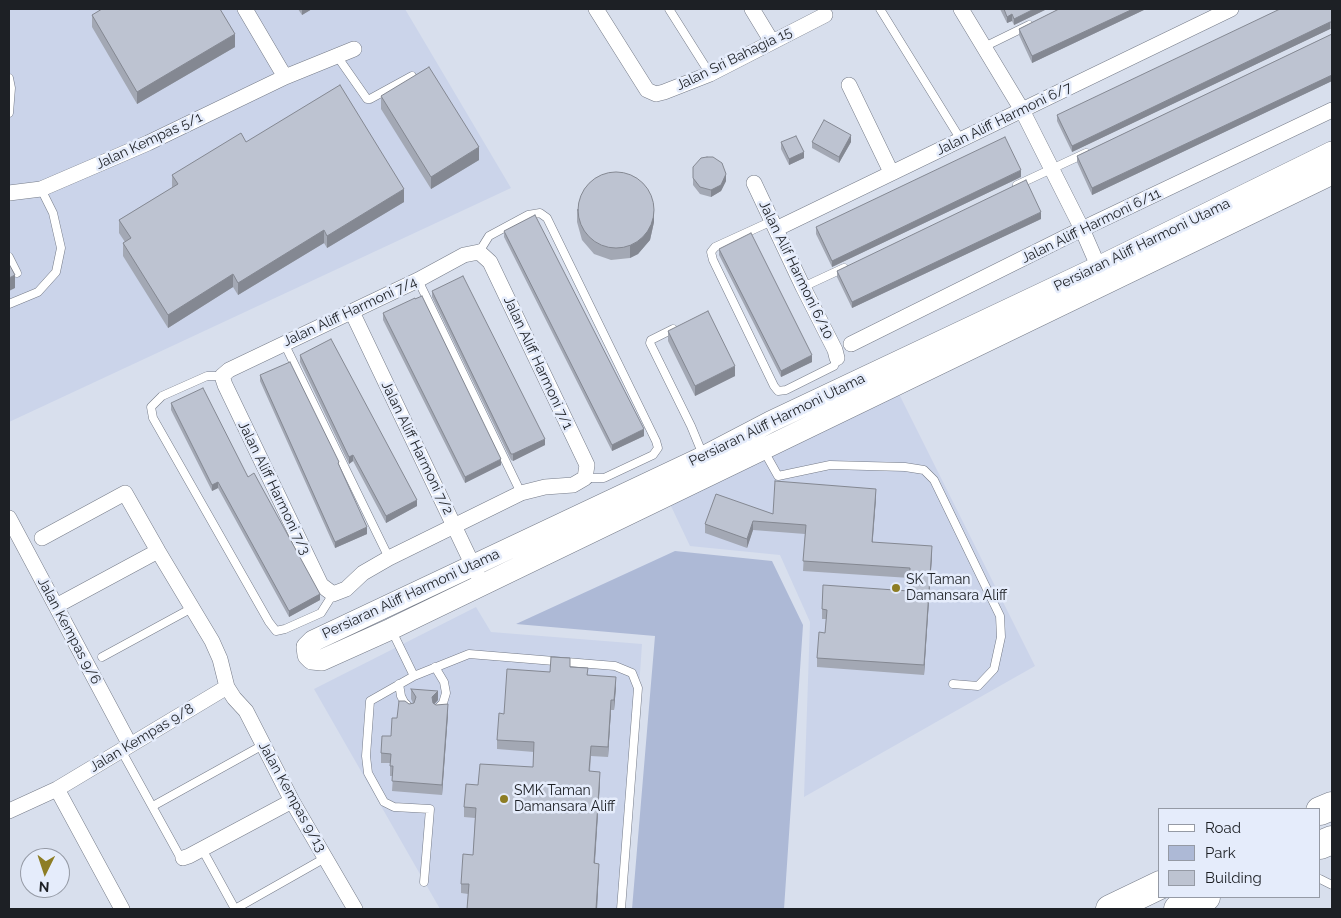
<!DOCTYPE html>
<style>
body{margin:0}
#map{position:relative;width:1341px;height:918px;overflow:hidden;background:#d8dfed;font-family:Raleway,sans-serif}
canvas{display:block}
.frame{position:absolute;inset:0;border:10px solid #1d2025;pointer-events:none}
.legend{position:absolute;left:1158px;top:808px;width:162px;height:90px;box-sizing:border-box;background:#e5ecfb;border:1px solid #959aa5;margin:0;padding:6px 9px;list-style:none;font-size:15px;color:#1d2025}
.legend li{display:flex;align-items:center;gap:10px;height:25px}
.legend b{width:25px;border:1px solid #959aa5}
.north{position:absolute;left:20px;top:848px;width:50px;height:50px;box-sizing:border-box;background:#e5ecfb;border:1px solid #959aa5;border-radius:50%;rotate:184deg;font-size:14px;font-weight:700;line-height:20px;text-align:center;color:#1d2025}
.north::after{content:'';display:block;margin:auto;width:18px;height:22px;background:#8d7d24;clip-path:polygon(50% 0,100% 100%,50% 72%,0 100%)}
</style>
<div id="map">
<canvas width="1341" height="918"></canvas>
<div class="frame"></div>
<ul class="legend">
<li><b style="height:6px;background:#fff"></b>Road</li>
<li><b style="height:14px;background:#adb9d6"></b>Park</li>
<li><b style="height:14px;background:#bdc3d1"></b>Building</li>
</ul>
<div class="north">N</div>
</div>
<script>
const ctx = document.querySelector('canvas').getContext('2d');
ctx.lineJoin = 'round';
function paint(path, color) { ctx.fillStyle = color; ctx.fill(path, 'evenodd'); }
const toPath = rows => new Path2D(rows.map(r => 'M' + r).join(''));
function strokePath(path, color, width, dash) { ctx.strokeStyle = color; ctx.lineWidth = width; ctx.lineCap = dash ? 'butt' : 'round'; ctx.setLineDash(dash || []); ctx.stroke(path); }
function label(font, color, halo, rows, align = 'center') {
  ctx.font = font + ' Raleway,sans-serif'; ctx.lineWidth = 5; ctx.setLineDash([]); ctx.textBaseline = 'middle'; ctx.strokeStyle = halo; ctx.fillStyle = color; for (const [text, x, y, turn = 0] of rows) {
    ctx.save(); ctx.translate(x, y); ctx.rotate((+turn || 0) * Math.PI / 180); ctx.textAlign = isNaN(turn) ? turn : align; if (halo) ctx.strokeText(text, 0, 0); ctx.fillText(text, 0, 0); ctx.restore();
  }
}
paint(toPath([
 [9,9,405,9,511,188,9,422],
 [899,394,1035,666,804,797,810,622,780,555,690,546,670,504],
 [476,607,491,632,642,644,624,909,440,909,314,689]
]), '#cbd4ea');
paint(toPath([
 [675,551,772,561,803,625,784,909,632,909,655,636,516,624]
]), '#adb9d6');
const lane = toPath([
 [669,9,710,74],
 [880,9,961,140],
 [984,47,1029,25],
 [337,56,367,99,370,99,412,76],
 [9,78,11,88,9,113],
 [1017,185,1086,153],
 [772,221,715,247,711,252,713,260,774,386,778,391,786,390,834,366,837,358],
 [479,252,489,236,528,215,540,213,547,218,656,441,658,448,653,455,604,478,585,478],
 [9,257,17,273],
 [418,280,521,493],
 [803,287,844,268],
 [9,304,38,292,56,272,61,248,53,213,41,189],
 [673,329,651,340,650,343,691,426,703,455],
 [284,343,389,558],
 [222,376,207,376,162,396,151,407,153,418,269,622,276,631,285,629,321,613,333,594],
 [764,451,778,476,830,465,905,467,924,470,934,480,1000,616,1001,637,994,669,978,686,953,684],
 [392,631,414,676],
 [102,657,192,608],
 [435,667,444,682,446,693,443,703,437,709],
 [399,684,401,696,404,702,410,708],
 [121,750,179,855,183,858],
 [153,806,263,745],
 [202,849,235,909],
 [1320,879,1332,885],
 [424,882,430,809,394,807,384,802,368,773,366,756,370,701,414,676,469,654,615,666,632,673,638,688,621,909],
 [235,909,325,858]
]);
const street = toPath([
 [245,9,285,77],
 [596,9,647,90,656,94,664,92,710,74,825,15],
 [752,9,772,42],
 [961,9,1022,110,1082,229,1102,275],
 [849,85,891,172],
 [754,183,803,287,835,350,837,358],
 [9,193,41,189,148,143,285,77,354,49],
 [776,229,1231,9],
 [479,252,490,262,587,465,585,478,573,485,545,487,521,493,389,558,363,573,346,589,333,594,321,585,225,385,222,376,229,370,418,280,464,255,479,252],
 [352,312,477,574],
 [851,344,1082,229,1332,110],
 [9,518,130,745],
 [42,538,125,493,158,551,212,641,220,659,227,687,234,698,246,711,292,801,355,909],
 [56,606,158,551],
 [57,789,122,909],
 [9,811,57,789,227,687],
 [183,858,189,856,292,801]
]);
const secondary = toPath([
 [1332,152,1098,267,770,422,703,457,313,641,307,647,308,655,312,659,322,660,391,629,1332,174]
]);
const highway = toPath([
 [1320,811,1332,806],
 [1320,845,1332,840],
 [1110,909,1160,885],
 [1178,909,1206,897]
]);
strokePath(lane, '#757b88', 9);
strokePath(street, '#757b88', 16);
strokePath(secondary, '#757b88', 22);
strokePath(highway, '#757b88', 29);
strokePath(lane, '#fff', 8);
strokePath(street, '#fff', 15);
strokePath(secondary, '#fff', 21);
strokePath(highway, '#fff', 28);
paint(toPath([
 [298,9,312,9,302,15],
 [1000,9,1047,9,1014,25,1012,21,1007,23],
 [1059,9,1146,9,1032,63,1019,35,1019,29],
 [1332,9,1332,29,1330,29,1072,152,1057,121,1057,115],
 [92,15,235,47,137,104,92,27],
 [1332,34,1332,81,1092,195,1077,162,1077,156],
 [381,96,479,160,431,189,381,109],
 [246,142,404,202,327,248,324,243,238,295,233,287,168,328,123,256,123,243,125,242,119,233,119,220,172,188,172,175],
 [781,142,804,158,789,165,781,149],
 [812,142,851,142,839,163,812,148],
 [693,167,726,181,721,191,711,197,700,194,693,185],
 [1021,177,832,267,816,234,816,227],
 [577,209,654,222,650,240,638,254,630,258,611,260,594,254,582,240,577,222],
 [1041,219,852,308,837,277,837,271],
 [504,231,644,436,612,451,504,237],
 [719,249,812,362,781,377,719,255],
 [432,291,545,445,513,461,511,460,432,297],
 [383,313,501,465,465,483,383,320],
 [668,331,735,376,695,396,668,341],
 [300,355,417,506,386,523,353,461,349,464,300,362],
 [260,375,339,466,367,534,335,548,260,381],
 [171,403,248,477,320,600,289,617,218,488,212,491,171,410],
 [876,498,872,542,932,555,924,675,817,667,817,658,825,633,826,619,822,619,822,609,909,591,910,578,803,571,805,534,753,530,747,548,705,533,705,524,773,514],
 [570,667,616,687,614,710,611,710,608,757,591,756,590,771,600,782,595,863,599,873,597,909,467,909,468,894,461,893,461,884,473,855,475,818,464,817,464,807,478,785,533,767,534,752,497,749,497,740,504,714,550,672],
 [411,689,438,700,434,704,448,714,442,795,392,791,393,776,390,776,390,763,381,763,381,753,391,736,397,718,413,703,411,699]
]), '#a3a8b4');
paint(toPath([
 [302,9,312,9,302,15],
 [1034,9,1047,9,1014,25,1014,19],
 [1133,9,1146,9,1032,63,1032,56],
 [1012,14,1012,21,1007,23,1007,17],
 [1330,22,1330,29,1072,152,1072,146],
 [235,34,235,47,137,104,137,92],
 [1332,75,1332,81,1092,195,1092,188],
 [851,135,851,142,839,163,839,157],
 [479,147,479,160,431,189,431,177],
 [804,152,804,158,789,165,789,159],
 [1021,170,1021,177,832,267,832,261],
 [726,174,726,181,721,191,711,197,711,190],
 [404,189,404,202,327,248,327,236],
 [654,210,654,222,650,240,638,254,630,258,630,245],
 [1041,212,1041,219,852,308,852,302],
 [324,230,324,243,238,295,238,283],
 [233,274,233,287,168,328,168,315],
 [15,275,15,288,9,291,9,278],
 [812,355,812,362,781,377,781,371],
 [735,366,735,376,695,396,695,386],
 [644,429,644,436,612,451,612,445],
 [545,439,545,445,513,461,513,454],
 [353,455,353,461,349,464,349,457],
 [501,459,501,465,465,483,465,477],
 [218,482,218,488,212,491,212,485],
 [876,489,876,498,872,551,872,542],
 [417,500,417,506,386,523,386,516],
 [753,521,753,530,747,548,747,539],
 [367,527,367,534,335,548,335,542],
 [932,546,932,555,924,675,924,665],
 [320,594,320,600,289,617,289,611],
 [616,677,616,687,614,710,614,700],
 [438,691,438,700,432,707,432,697],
 [611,700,611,710,608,757,608,747],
 [448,704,448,714,442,795,442,785],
 [600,772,600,782,594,873,594,863],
 [599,864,597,909,596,909]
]), '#848892');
const building = toPath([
 [102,9,220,9,235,34,137,92,92,15,102,9],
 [1004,9,1034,9,1014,19,1012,14,1007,17,1004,9],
 [1059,9,1133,9,1032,56,1019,29,1059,9],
 [1280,9,1332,9,1332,22,1330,22,1072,146,1057,115,1280,9],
 [1332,34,1332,75,1092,188,1077,156,1332,34],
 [429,67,479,147,431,177,381,96,429,67],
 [340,85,404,189,327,236,324,230,238,283,233,274,168,315,123,243,131,238,119,220,178,184,172,175,241,133,246,142,340,85],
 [824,120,851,135,839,157,812,142,824,120],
 [796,136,804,152,789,159,781,142,796,136],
 [1005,137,1021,170,832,261,816,227,1005,137],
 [707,157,713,157,722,163,726,174,721,185,711,190,700,187,693,178,693,167,701,158,707,157],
 '578 210a38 38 0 1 1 76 0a38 38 0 1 1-76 0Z',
 [1026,180,1041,212,852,302,837,271,1026,180],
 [535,215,644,429,612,445,504,231,535,215],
 [751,233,812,355,781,371,719,249,751,233],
 [9,264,15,275,9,278,9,264],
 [463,276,545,439,513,454,511,454,432,291,463,276],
 [422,296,501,459,465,477,383,313,415,298,415,299,422,296],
 [708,311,735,366,695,386,668,331,708,311],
 [331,339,417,500,386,516,353,455,349,457,300,355,331,339],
 [290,362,339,462,338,463,367,527,335,542,260,375,290,362],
 [203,388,248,477,254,473,320,594,289,611,218,482,212,485,171,403,203,388],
 [775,481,876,489,872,542,932,546,924,665,817,658,819,632,825,633,827,610,822,609,823,585,909,591,910,568,803,561,806,525,753,521,747,539,705,524,716,494,773,514,775,481],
 [551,657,570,658,570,667,588,668,587,675,616,677,614,700,611,700,608,747,591,746,589,771,600,772,594,863,599,864,596,909,467,909,469,884,461,884,463,854,473,855,476,808,464,807,466,784,478,785,480,764,533,767,534,742,497,740,499,713,504,714,507,669,550,672,551,657],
 [411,689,438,691,432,697,433,703,436,705,448,704,442,785,392,781,393,766,390,766,391,754,381,753,382,736,391,736,392,718,397,718,399,701,405,701,409,704,414,703,416,697,411,689]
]);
paint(building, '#bdc3d1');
strokePath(building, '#848892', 1);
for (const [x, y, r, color] of [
 [896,588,5,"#8d7d24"],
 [504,799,5,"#8d7d24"]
]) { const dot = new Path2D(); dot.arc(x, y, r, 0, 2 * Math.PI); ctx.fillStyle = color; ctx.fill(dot); strokePath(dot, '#e5ecfb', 2); }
label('14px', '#1d2025', '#e5ecfb', [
 ["Jalan Sri Bahagia 15",734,59,-26],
 ["Jalan Aliff Harmoni 6/7",1004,119,-26],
 ["Jalan Kempas 5/1",149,141,-25],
 ["Jalan Aliff Harmoni 6/11",1091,226,-26],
 ["Persiaran Aliff Harmoni Utama",1142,245,-26],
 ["Jalan Alif Harmoni 6/10",796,270,64],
 ["Jalan Aliff Harmoni 7/4",350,312,-25],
 ["Jalan Aliff Harmoni 7/1",538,363,65],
 ["Persiaran Aliff Harmoni Utama",777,420,-26],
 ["Jalan Aliff Harmoni 7/2",417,448,64],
 ["Jalan Aliff Harmoni 7/3",274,488,64],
 ["Persiaran Aliff Harmoni Utama",411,594,-25],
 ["Jalan Kempas 9/6",69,631,62],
 ["Jalan Kempas 9/8",142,738,-31],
 ["Jalan Kempas 9/13",292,797,61]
]);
label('14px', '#1d2025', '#e5ecfb', [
 ["SK Taman",906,580],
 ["Damansara Aliff",906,596],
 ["SMK Taman",514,791],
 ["Damansara Aliff",514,807]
], 'left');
</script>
